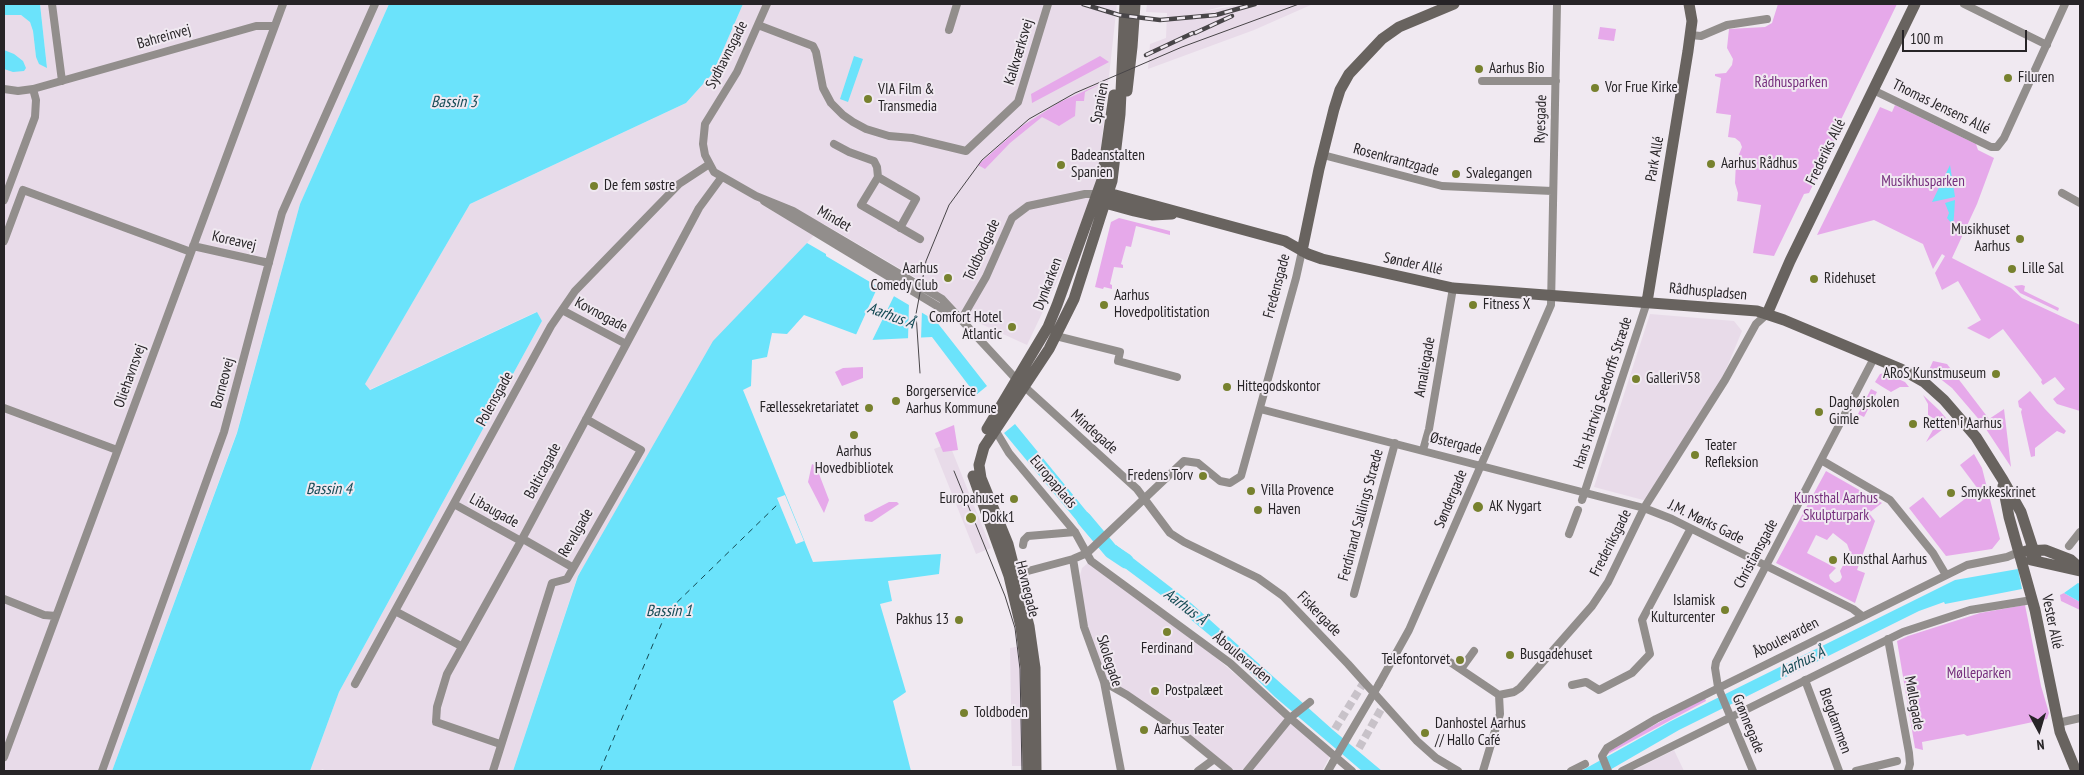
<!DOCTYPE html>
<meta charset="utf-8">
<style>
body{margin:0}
#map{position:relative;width:2084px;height:775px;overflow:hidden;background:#f0e9f1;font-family:"PT Sans Narrow",sans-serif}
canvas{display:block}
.frame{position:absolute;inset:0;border:5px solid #272427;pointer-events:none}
.north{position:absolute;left:2014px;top:705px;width:50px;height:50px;-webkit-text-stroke:4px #f0e9f1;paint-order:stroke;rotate:174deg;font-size:14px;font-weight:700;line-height:20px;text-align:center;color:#272427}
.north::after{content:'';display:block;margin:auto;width:18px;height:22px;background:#272427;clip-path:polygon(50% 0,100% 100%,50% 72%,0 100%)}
.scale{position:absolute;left:1902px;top:30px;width:125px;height:22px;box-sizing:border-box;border:2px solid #272427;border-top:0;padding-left:6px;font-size:15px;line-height:18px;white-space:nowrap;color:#272427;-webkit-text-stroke:4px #f0e9f1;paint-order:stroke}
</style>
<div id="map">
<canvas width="2084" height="775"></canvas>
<div class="frame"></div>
<div class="north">N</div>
<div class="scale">100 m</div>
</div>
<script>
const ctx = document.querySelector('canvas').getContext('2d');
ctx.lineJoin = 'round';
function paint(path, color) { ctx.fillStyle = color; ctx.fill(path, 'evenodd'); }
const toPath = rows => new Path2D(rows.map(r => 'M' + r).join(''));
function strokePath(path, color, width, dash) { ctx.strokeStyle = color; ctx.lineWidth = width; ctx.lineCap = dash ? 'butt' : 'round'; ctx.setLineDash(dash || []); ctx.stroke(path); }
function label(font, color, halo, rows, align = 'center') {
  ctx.font = font + ' "PT Sans Narrow",sans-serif'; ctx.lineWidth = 4; ctx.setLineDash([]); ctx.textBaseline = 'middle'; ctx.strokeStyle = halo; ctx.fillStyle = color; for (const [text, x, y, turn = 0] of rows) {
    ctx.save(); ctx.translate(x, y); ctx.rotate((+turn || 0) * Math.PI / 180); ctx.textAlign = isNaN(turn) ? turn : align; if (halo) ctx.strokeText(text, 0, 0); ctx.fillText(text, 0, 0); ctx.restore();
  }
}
paint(toPath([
 [40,4,389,4,300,204,237,432,112,771,4,771,4,15,21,15,30,21,33,31,36,57,47,67],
 [743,4,1117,4,1097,183,1063,269,1027,345,968,318,928,285,824,224,807,243,578,575,513,771,327,771,322,769,321,771,310,771,339,692,542,321,536,312,369,390,364,385,470,204,686,103,713,73],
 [1147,4,1232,4,1201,12,1244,4,1313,4,1254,30,1148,69,1150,44,1166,38,1167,13,1146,12],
 [1650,314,1734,321,1742,331,1725,372,1647,501,1594,487],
 [949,443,991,548,976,554,934,449],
 [1088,563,1213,655,1330,756,1322,771,1233,771,1102,675,1085,628,1080,576,1082,568],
 [1021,646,1025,766,1012,766,1010,648],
 [1674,750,1684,771,1631,771,1636,769]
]), '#e8dbe9');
paint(toPath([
 [1778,4,1897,4,1836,130,1838,134,1809,193,1804,194,1774,256,1753,253,1761,205,1737,201,1738,193,1735,183,1736,162,1742,147,1740,142,1735,138,1728,137,1731,115,1716,113,1721,78,1715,76,1715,74,1726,73,1732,65,1733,59,1727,48,1729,29,1765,27,1772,23],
 [1600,27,1616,29,1614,41,1598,39],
 [1100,56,1109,62,1032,103,1031,94],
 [1102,83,1085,92,1084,101,1076,101,1075,116,1059,126,1042,117,1010,143,985,169,978,165,1022,126,1060,102],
 [1895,105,1976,144,1978,150,1994,158,1977,204,1952,258,2011,288,2022,298,2080,325,2080,411,2057,404,2053,399,2065,389,2055,377,2043,385,2041,382,2042,380,2003,329,1989,339,1967,328,1981,320,1958,281,1942,290,1935,273,1945,256,1942,254,1933,269,1923,244,1874,220,1817,235,1880,107,1892,112],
 [1119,218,1170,231,1170,235,1136,226,1131,247,1126,246,1121,264,1123,265,1123,268,1114,267,1110,284,1112,285,1112,289,1104,287,1103,289,1095,287,1111,222],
 [2022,285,2025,286,2024,291,2059,308,2058,311,2020,293,2014,286],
 [1933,361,1947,364,1989,419,2004,409,2011,467,1982,423,1952,388,1929,370],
 [863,367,863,378,842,386,835,372,843,368],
 [1885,373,1905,382,1909,387,1900,387,1891,392,1881,386,1875,382,1880,374],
 [1871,389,1877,392,1864,417,1858,414],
 [2030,391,2045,409,2066,431,2064,434,2057,431,2035,448,2035,456,2031,457,2021,412,2022,409,2019,407,2018,401],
 [1923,395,1940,411,1956,430,1947,426,1926,442,1938,421,1928,415,1928,404],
 [954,425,958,450,943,452,935,433],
 [1974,454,1982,468,2000,539,1992,549,1946,556,1909,508,1923,497,1940,518,1978,489,1960,465],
 [812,464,816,466,829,500,824,513,808,482],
 [1826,471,1882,503,1869,513,1875,521,1857,570,1865,573,1855,603,1776,563],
 [1833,533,1847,544,1850,552,1840,571,1842,577,1840,581,1835,583,1830,579,1829,575,1836,568,1807,553,1816,535,1827,540],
 [889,502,897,502,899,504,872,522,865,521,864,515],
 [2064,593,2080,602,2080,610,2061,601,2060,595],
 [2025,605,2041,686,2049,713,2047,719,1967,736,1964,734,1922,742,1923,750,1915,748,1897,641,1908,636,1980,613],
 [1705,698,1706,701,1608,754,1610,750,1645,730]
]), '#e6a9ea');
paint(toPath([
 [4,4,40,4,47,68,39,64,36,57,33,31,30,22,21,15,4,15],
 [389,4,743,4,713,73,686,103,470,204,365,384,370,390,537,312,542,321,339,692,310,771,112,771,237,433,300,204],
 [4,50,14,54,23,61,26,68,24,71,13,72,4,69],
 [854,56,863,59,848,102,840,99],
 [1950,165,1955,197,1932,202],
 [1955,200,1954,216,1953,225,1947,218,1949,213,1945,203],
 [807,243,826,254,826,256,936,321,987,386,976,395,932,337,871,340,804,315,787,334,772,333,767,357,752,360,751,386,743,390,813,562,941,554,939,574,888,581,892,601,880,604,906,692,893,701,911,771,513,771,578,576,713,341],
 [1015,424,1101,529,1091,538,1004,433],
 [1116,545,1191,603,1333,730,1382,771,1362,771,1275,697,1225,648,1165,598,1106,554],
 [2018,569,2022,589,1945,604,1944,602,1919,611,1679,730,1608,771,1581,771,1671,721,1955,580],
 [2078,583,2080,584,2080,602,2064,593]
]), '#6be3fb');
paint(toPath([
 [879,284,895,294,872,341,867,341,855,337],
 [909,302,922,310,921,339,908,340],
 [785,495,804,541,796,544,777,498]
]), '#f0e9f1');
strokePath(toPath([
 [1084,519,1111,551,1126,561]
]), '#6be3fb', 15);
strokePath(toPath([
 [600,771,666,613,779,503]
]), '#144a54', 1, [6, 5]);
strokePath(toPath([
 [1335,729,1364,682],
 [1359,748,1384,704]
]), '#c8c2c9', 8, [8, 4]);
strokePath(toPath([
 [52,4,62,81],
 [767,4,737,72,705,124,703,144,705,155,714,172,756,196,793,211,942,299,1016,379,1137,489,1170,533,1184,542,1258,578,1283,596,1348,664,1417,741,1436,758,1458,771],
 [1964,4,2047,45],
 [758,25,813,46,816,52,823,88,831,103,843,115,853,122,866,129,889,136,912,138,966,151,1018,102,1048,4],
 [949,30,957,4],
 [1690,35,1701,36,1727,25,1767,19],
 [1482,81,1556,81],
 [4,89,18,91,33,89,256,26,274,26],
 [1873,90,1991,147,1997,147,2004,138,2065,4],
 [834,144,849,152,874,161,877,167,878,177,861,205,920,239],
 [1323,155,1442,186,1552,191],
 [878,177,916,199,900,228],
 [2062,193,2080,203],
 [4,200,35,117,36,100,33,89],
 [764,201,957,318],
 [4,241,23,190,191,252],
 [193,246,269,263],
 [562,310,626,344],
 [961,320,986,277,1012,218,1028,206,1085,194,1097,194],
 [1056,336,1120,352,1118,361,1177,377],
 [4,408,117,450],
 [1260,409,1644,508,1672,519,1853,609,1862,616],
 [994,428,1009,453,1075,532,1091,561,1230,663,1290,718,1352,771],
 [1423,450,1429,429,1453,288],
 [1821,460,1890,500,1933,553,1946,575],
 [1582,500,1647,302],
 [454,504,521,541],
 [1569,534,1578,510],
 [523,539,572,567],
 [1023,545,1024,540,1028,536,1075,532],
 [2069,546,2080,532],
 [1073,559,1084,627,1104,682,1121,771],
 [1013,575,1073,559,1087,553,1184,461,1198,463,1220,481,1230,483,1241,476,1296,278,1302,251],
 [1354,594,1395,443],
 [4,599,44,615,56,616],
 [395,611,461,646],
 [1888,639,1909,753,1910,764,1908,771],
 [1444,658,1499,695],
 [1461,669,1474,651],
 [1805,680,1839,771],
 [1104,682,1127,695,1181,732,1229,771],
 [355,684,551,326,575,291,679,184,708,165],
 [1379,684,1409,630,1551,305,1557,4],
 [1572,685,1586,682,1599,690,1632,673,1650,654,1642,620,1690,530],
 [1499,695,1514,692,1520,688,1592,606,1608,582,1644,508,1725,380,1756,324,1767,314],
 [2058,723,2080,718],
 [500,744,436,722,437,707,447,674,521,541,699,208,721,178],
 [4,757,283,4],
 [102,771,224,432,282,213,375,4],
 [493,771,552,583,567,579,641,450,586,419],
 [1198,771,1213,760],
 [1247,771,1290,718,1310,702],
 [1328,771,1333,762],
 [1483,771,1500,714,1499,695],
 [1571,771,1585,764],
 [1608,771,1602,756,1607,748,1656,719,1967,565,2007,557,2019,552],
 [1622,771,1903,632,1970,610,2032,600],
 [1753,771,1718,687,1715,668,1716,662,1874,358],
 [1856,771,1897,761]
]), '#928e8c', 8);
strokePath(toPath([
 [1127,91,1132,47,1135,4],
 [1097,194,1108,193,1285,241,1308,254,1322,259,1453,288,1757,311,1784,320,1901,369,1924,382,1944,400,1976,437,2003,480,2021,512,2037,561],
 [1100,197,1105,203,1134,211,1152,215,1172,214],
 [1302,251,1319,169,1334,109,1340,90,1349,74,1382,39,1399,27,1454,4],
 [1647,302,1688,51,1692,21,1689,4],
 [1767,314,1790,261,1915,4],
 [987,429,1048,327,1057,305,1102,180,1114,95],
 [973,476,1009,576,1021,627,1026,668,1028,771],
 [2003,486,2009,517,2035,610,2060,732,2076,771],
 [2026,551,2045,550,2071,560,2080,568],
 [2031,560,2080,571],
 [1036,771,1035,668,1029,626,1008,544,981,478,979,465,984,447,1049,349,1074,299,1108,193,1112,181,1120,114,1125,4]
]), '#68635f', 11);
strokePath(toPath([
 [920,373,916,314,926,261,949,205,982,160,1029,119,1075,93,1182,47,1299,4],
 [954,471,1005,596,1015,628,1020,669,1022,771]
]), '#484548', 1);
const rail = toPath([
 [1083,4,1119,15,1160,20,1216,15,1255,4],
 [1195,33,1232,16],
 [1146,55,1193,33]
]);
strokePath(rail, '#484548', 4.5);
strokePath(rail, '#f0e9f1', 2.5, [8]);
strokePath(toPath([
 [1333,762,1379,684]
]), '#928e8c', 8);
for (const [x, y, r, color] of [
 [1479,69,5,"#77812e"],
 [2008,78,5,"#77812e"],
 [1595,88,5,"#77812e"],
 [868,99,5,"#77812e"],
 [1711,164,5,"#77812e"],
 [1061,165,5,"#77812e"],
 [1456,174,5,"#77812e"],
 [594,186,5,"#77812e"],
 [2020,239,5,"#77812e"],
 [2012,269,5,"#77812e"],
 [948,278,5,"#77812e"],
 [1814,279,5,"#77812e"],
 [1104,305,5,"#77812e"],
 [1473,305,5,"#77812e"],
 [1012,327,5,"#77812e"],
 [1996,374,5,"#77812e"],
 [1636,379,5,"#77812e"],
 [1227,387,5,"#77812e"],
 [896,401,5,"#77812e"],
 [869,408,5,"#77812e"],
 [1819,412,5,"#77812e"],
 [1913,424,5,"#77812e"],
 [854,435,5,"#77812e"],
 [1695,455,5,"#77812e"],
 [1203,476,5,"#77812e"],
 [1251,491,5,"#77812e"],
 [1951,493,5,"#77812e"],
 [1014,499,5,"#77812e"],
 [1478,507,6,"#77812e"],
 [1258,510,5,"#77812e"],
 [971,518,6,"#77812e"],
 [1833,560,5,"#77812e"],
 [1725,610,5,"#77812e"],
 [959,620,5,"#77812e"],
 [1167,632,5,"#77812e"],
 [1510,655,5,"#77812e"],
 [1460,660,5,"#77812e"],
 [1155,691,5,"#77812e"],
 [964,713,5,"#77812e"],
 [1144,730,5,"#77812e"],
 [1425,733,5,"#77812e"]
]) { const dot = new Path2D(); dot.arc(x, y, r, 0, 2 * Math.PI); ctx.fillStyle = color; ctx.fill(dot); strokePath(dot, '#f0e9f1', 2); }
label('15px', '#272427', '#f0e9f1', [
 ["Bahreinvej",164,37,-16],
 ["Kalkværksvej",1019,52,-73],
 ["Sydhavnsgade",727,55,-63],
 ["Spanien",1100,103,-79],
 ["Thomas Jensens Allé",1941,107,26],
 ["Ryesgade",1541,119,-88],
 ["Frederiks Allé",1826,152,-64],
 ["Park Allé",1655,159,-80],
 ["Rosenkrantzgade",1396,160,15],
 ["Mindet",834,219,30],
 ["Koreavej",234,241,13],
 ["Toldbodgade",982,250,-65],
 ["Sønder Allé",1413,264,12],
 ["Dynkarken",1048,284,-69],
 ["Fredensgade",1277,286,-75],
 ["Rådhuspladsen",1708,292,5],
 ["Kovnogade",601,315,28],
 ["Amaliegade",1425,367,-80],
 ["Oliehavnsvej",130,376,-70],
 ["Borneovej",223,383,-75],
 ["Hans Hartvig Seedorffs Stræde",1603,393,-72],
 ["Polensgade",495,399,-61],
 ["Mindegade",1094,432,42],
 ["Østergade",1456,444,14],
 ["Balticagade",543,471,-62],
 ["Europaplads",1053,482,50],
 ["Søndergade",1451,499,-67],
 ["Libaugade",494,511,29],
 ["Ferdinand Sallings Stræde",1361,515,-75],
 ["J.M. Mørks Gade",1706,522,26],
 ["Revalgade",576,533,-60],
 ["Frederiksgade",1611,543,-63],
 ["Christiansgade",1756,554,-62],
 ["Havnegade",1027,589,76],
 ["Fiskergade",1319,614,46],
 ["Vester Allé",2052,622,78],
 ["Åboulevarden",1786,638,-27],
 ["Åboulevarden",1242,658,40],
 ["Skolegade",1109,661,72],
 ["Møllegade",1914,703,80],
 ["Blegdammen",1835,721,70],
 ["Grønnegade",1748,724,68]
]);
label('15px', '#272427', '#f0e9f1', [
 ["Aarhus Bio",1489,69],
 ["Filuren",2018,78],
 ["Vor Frue Kirke",1605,88],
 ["VIA Film &",878,90],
 ["Transmedia",878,107],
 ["Badeanstalten",1071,156],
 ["Spanien",1071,173],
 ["Aarhus Rådhus",1721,164],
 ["Svalegangen",1466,174],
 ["De fem søstre",604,186],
 ["Musikhuset",2010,230,"right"],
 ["Aarhus",2010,247,"right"],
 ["Aarhus",938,269,"right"],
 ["Comedy Club",938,286,"right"],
 ["Lille Sal",2022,269],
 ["Ridehuset",1824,279],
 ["Aarhus",1114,296],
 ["Hovedpolitistation",1114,313],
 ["Fitness X",1483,305],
 ["Comfort Hotel",1002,318,"right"],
 ["Atlantic",1002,335,"right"],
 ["ARoS Kunstmuseum",1986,374,"right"],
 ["GalleriV58",1646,379],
 ["Hittegodskontor",1237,387],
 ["Borgerservice",906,392],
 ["Aarhus Kommune",906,409],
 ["Daghøjskolen",1829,403],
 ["Gimle",1829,420],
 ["Fællessekretariatet",859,408,"right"],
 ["Retten i Aarhus",1923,424],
 ["Teater",1705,446],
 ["Refleksion",1705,463],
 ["Aarhus",854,452,"center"],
 ["Hovedbibliotek",854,469,"center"],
 ["Fredens Torv",1193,476,"right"],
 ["Villa Provence",1261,491],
 ["Smykkeskrinet",1961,493],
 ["Europahuset",1004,499,"right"],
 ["AK Nygart",1489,507],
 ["Haven",1268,510],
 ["Dokk1",982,518],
 ["Kunsthal Aarhus",1843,560],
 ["Islamisk",1715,601,"right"],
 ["Kulturcenter",1715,618,"right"],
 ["Pakhus 13",949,620,"right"],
 ["Ferdinand",1167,649,"center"],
 ["Busgadehuset",1520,655],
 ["Telefontorvet",1450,660,"right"],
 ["Postpalæet",1165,691],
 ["Toldboden",974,713],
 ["Danhostel Aarhus",1435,724],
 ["// Hallo Café",1435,741],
 ["Aarhus Teater",1154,730]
], 'left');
label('15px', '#752e7c', '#f0e9f1', [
 ["Rådhusparken",1791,83],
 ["Musikhusparken",1923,182],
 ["Kunsthal Aarhus",1836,499],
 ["Skulpturpark",1836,516],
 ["Mølleparken",1979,674]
]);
label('italic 16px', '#144a54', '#f0e9f1', [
 ["Bassin 3",454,102],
 ["Aarhus Å",891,316,20],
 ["Bassin 4",329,489],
 ["Aarhus Å",1185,607,37],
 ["Bassin 1",669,611],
 ["Aarhus Å",1802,662,-26]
]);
</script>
